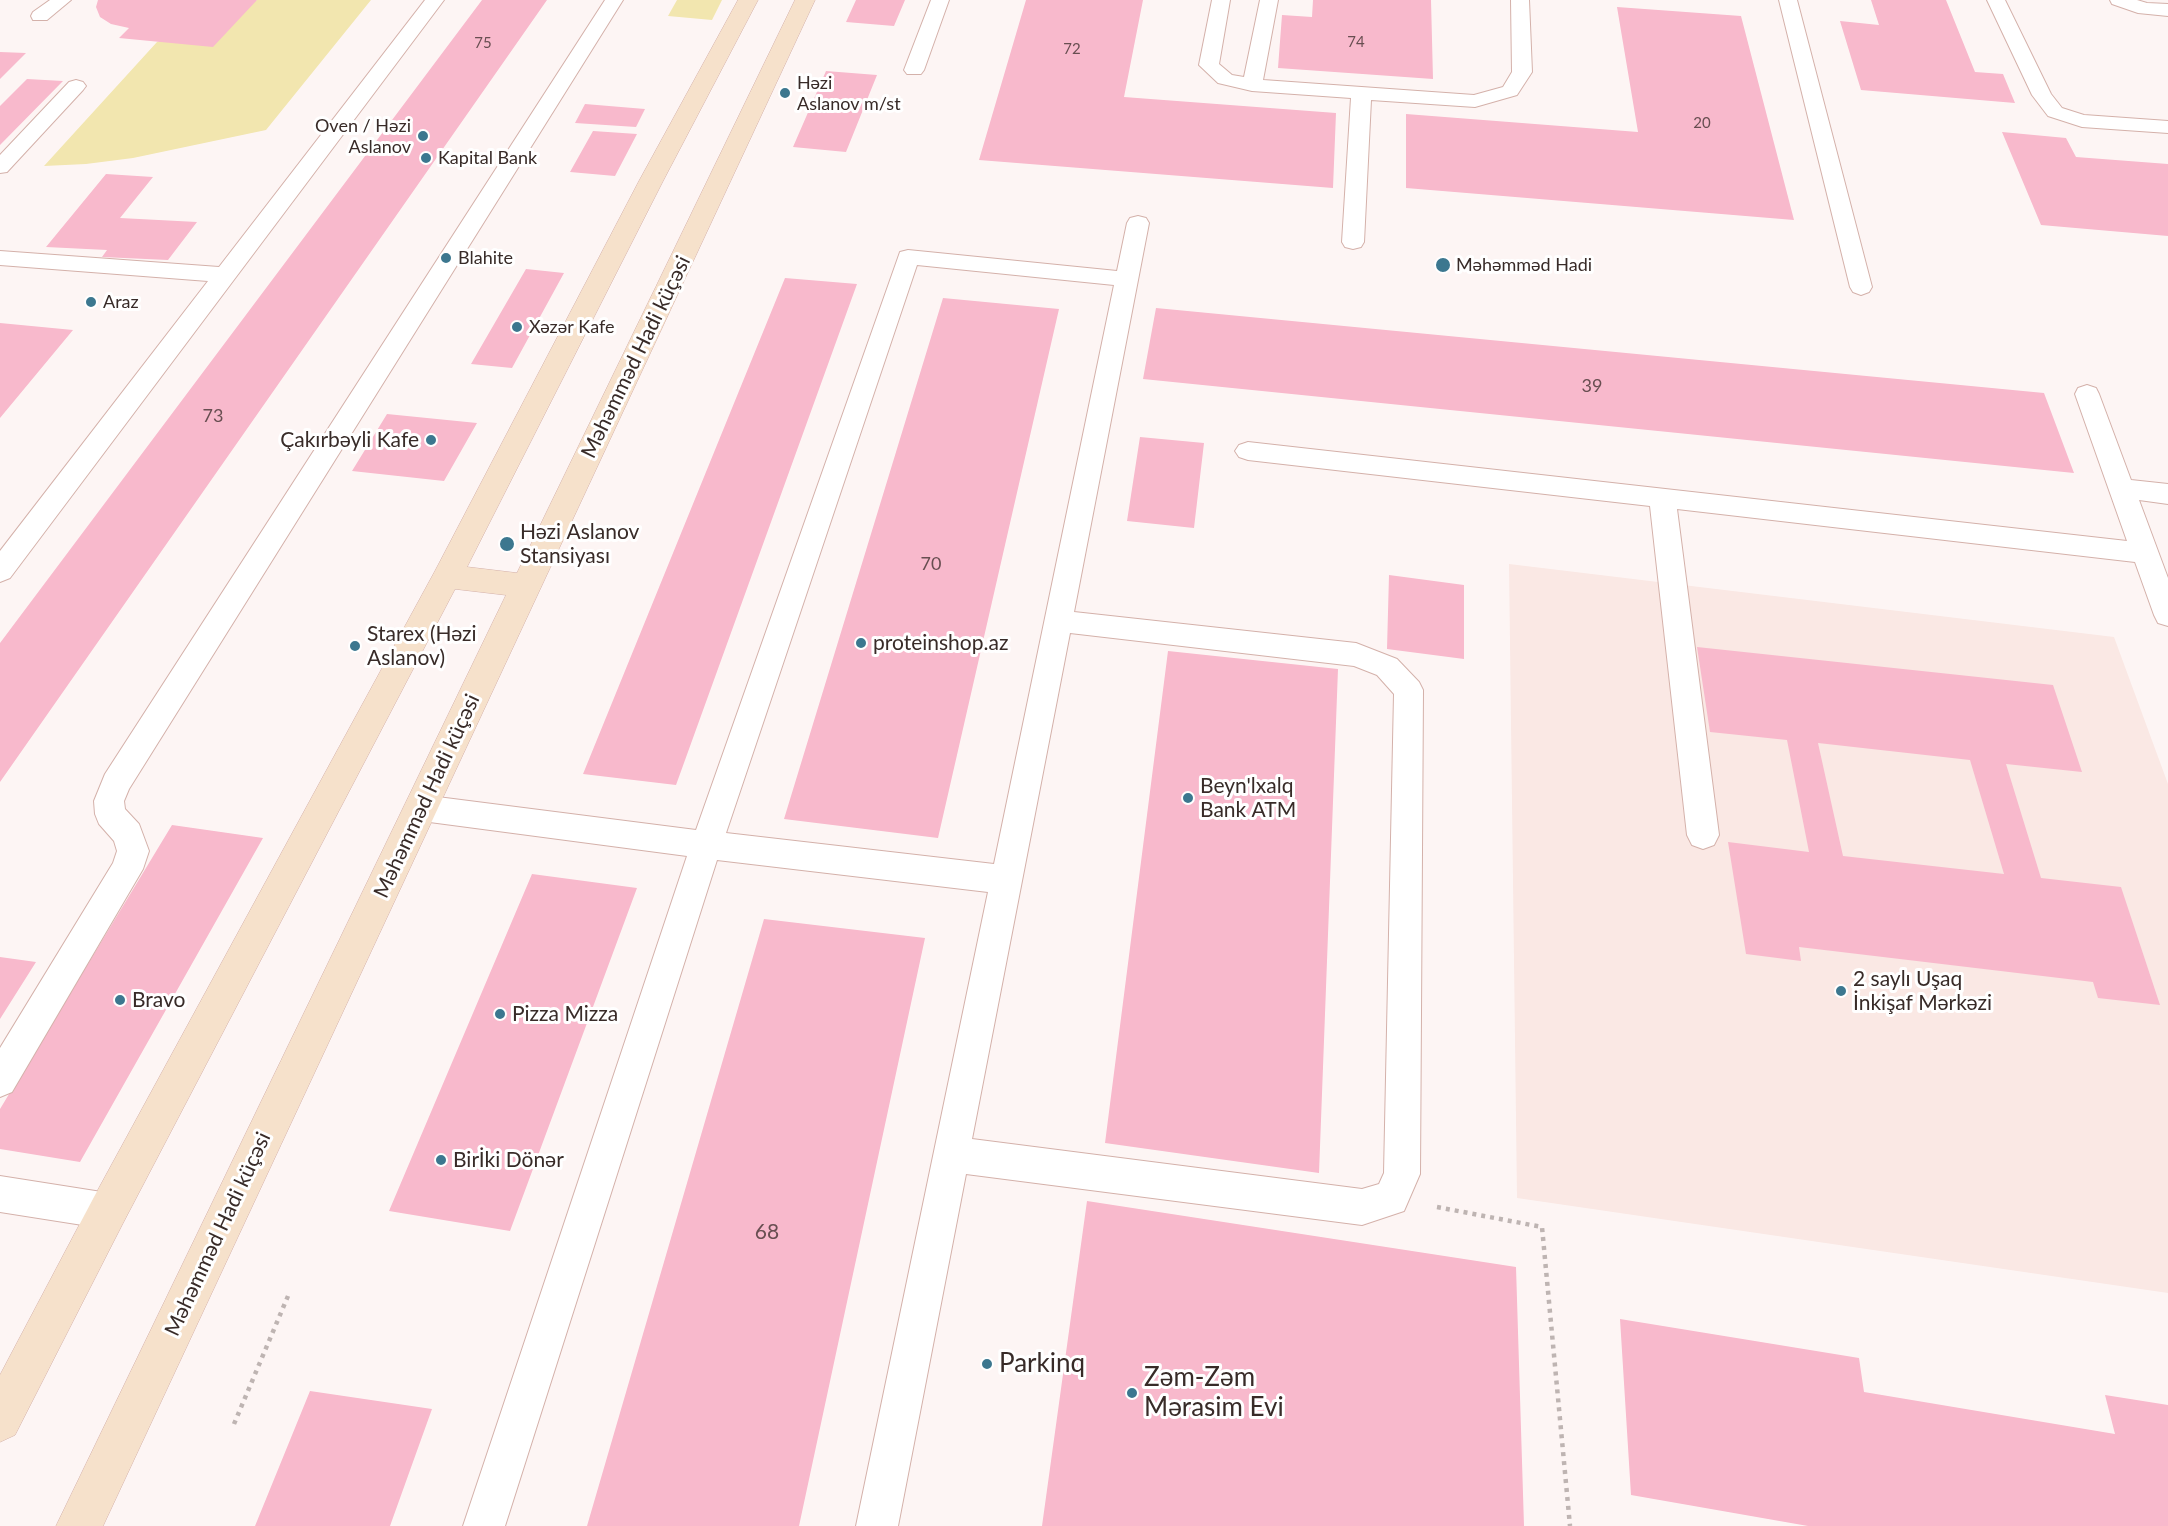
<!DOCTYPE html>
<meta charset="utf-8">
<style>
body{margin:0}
canvas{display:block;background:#fdf5f4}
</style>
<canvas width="2168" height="1526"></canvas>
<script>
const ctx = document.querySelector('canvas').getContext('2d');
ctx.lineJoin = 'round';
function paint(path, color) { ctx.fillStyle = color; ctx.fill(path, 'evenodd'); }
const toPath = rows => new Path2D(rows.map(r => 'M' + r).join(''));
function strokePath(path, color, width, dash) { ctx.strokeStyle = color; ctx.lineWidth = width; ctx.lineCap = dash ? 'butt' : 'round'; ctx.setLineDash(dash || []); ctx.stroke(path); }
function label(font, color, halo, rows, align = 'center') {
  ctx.font = font + ' Lato,sans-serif'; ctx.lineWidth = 6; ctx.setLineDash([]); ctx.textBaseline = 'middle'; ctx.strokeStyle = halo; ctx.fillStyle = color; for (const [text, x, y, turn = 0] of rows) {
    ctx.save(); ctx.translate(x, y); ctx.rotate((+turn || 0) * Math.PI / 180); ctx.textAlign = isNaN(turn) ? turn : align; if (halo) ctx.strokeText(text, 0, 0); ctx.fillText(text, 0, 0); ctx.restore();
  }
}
paint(toPath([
 [1509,564,2114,637,2168,784,2168,1293,1517,1198]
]), '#fae8e4');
paint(toPath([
 [257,0,371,0,266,130,133,158,86,164,44,166,157,42],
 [677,0,722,0,712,20,668,16]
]), '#f2e6af');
paint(toPath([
 [98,0,257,0,213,47,119,38,129,28,111,24,100,17,96,7],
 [482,0,547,0,0,782,0,643],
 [856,0,905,0,894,26,846,22],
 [1026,0,1143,0,1124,97,1336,113,1333,188,979,160],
 [1313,0,1431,0,1433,79,1278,68,1282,15,1312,17],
 [1871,0,1946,0,1975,72,2003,74,2015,103,1861,90,1840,21,1879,25],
 [1617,7,1741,16,1794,220,1406,188,1406,114,1638,132],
 [0,52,26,53,0,79],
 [826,71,877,75,846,152,793,147],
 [27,79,63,81,0,145,0,106],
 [585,104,645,109,636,127,575,123],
 [593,131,637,134,615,176,570,172],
 [2002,132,2066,138,2076,157,2168,164,2168,236,2041,225],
 [106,174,153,177,120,218,197,222,168,260,102,257,107,250,46,247],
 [526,269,564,273,512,368,471,364],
 [785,278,857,284,676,785,583,774],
 [943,298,1059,309,938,838,784,819],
 [1156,308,2044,393,2074,473,1143,379],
 [0,323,73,330,0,418],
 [387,414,477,423,444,481,352,471],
 [1140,437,1204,443,1194,528,1127,521],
 [1389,575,1464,585,1464,659,1387,649],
 [1697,647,2053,685,2082,772,2006,764,2041,878,2121,887,2160,1005,2098,998,2093,982,1799,947,1801,961,1746,954,1728,842,1809,852,1787,740,1710,732],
 [1818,743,1970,760,2004,874,1843,856],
 [1168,651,1338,669,1319,1173,1105,1143],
 [172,825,263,838,80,1162,0,1149,0,1109],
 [532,874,637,888,510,1231,389,1211],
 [764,919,925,938,799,1526,587,1526],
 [0,957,36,962,0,1019],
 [1087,1201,1516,1267,1524,1526,1042,1526],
 [1620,1319,1859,1358,1864,1392,2115,1434,2105,1395,2168,1405,2168,1526,1808,1526,1631,1495],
 [310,1391,432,1409,390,1526,255,1526]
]), '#f8b9cc');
const lane = toPath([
 [50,0,71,0,47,20,33,20,31,16,33,12,50,0],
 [425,0,444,0,10,578,0,582,0,551,208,281,0,265,0,251,219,267,425,0],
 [605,0,623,0,129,789,124,801,125,809,139,824,149,851,143,869,12,1092,0,1097,0,1048,113,863,117,851,114,841,99,824,95,814,94,801,105,774,605,0],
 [931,0,949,0,924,70,921,74,907,74,904,70,931,0],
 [1212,0,1230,0,1219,64,1232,75,1244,77,1260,0,1278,0,1263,80,1474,95,1503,87,1512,72,1511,0,1529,0,1532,72,1517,95,1475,107,1371,100,1364,242,1361,247,1353,249,1345,247,1342,242,1351,98,1252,91,1218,83,1199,65,1212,0],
 [1779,0,1797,0,1872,287,1869,292,1861,295,1853,292,1850,287,1779,0],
 [1987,0,2005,0,2051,94,2062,108,2084,115,2168,121,2168,133,2082,127,2048,116,2032,95,1987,0],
 [2110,0,2137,0,2147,3,2168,4,2168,16,2138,13,2112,4,2110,0],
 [76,80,83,82,86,86,83,90,7,172,0,173,0,155,69,82,76,80],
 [1138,216,1146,218,1149,223,1074,612,1356,643,1397,659,1419,682,1423,690,1420,1174,1404,1211,1362,1225,966,1174,898,1526,856,1526,988,892,717,860,505,1526,463,1526,687,856,422,821,411,818,407,808,411,798,422,795,696,830,900,252,908,250,1117,271,1127,223,1130,218,1138,216],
 [917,265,1114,285,994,864,726,833,917,265],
 [1070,633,1354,666,1377,675,1394,694,1384,1173,1379,1184,1362,1189,972,1139,1070,633],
 [2087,385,2096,388,2099,394,2131,480,2168,484,2168,504,2139,500,2168,578,2168,626,2158,623,2154,615,2135,562,1677,509,1719,835,1714,845,1703,849,1692,845,1687,835,1650,506,1248,460,1239,457,1235,451,1239,445,1248,442,2127,541,2075,394,2078,388,2087,385],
 [0,1176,108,1193,121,1198,126,1211,121,1224,108,1229,0,1212,0,1176]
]);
const secondary = toPath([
 [738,0,758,0,663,181,467,567,517,573,795,0,815,0,103,1526,56,1526,506,595,455,589,122,1225,15,1435,0,1442,0,1375,94,1197,435,571,639,181,738,0]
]);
strokePath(lane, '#d4b1aa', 2);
strokePath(secondary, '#d4b1aa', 1);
strokePath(toPath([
 [1437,1207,1542,1227,1570,1526],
 [234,1424,288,1296]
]), '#beb4b2', 4.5, [4, 5]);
paint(lane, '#fff');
paint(secondary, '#f6e1cb');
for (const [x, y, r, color] of [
 [785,93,6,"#3c778f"],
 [423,136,6,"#3c778f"],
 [426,158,6,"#3c778f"],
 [446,258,6,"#3c778f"],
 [1443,265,8,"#3c778f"],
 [91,302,6,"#3c778f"],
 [517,327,6,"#3c778f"],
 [431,440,6,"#3c778f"],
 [507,544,8,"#3c778f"],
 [861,643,6,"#3c778f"],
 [355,646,6,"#3c778f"],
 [1188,798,6,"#3c778f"],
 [1841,991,6,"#3c778f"],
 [120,1000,6,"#3c778f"],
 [500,1014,6,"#3c778f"],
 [441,1160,6,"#3c778f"],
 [987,1364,6,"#3c778f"],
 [1132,1393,6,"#3c778f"]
]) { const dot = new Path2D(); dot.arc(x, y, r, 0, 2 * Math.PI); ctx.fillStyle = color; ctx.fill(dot); strokePath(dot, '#fff', 2); }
label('15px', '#684e51', null, [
 ["74",1356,42],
 ["75",483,43],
 ["72",1072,49],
 ["20",1702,123]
]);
label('18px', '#382b28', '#fff', [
 ["Həzi",797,83],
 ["Aslanov m/st",797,104],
 ["Oven / Hәzi",411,126,"right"],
 ["Aslanov",411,147,"right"],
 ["Kapital Bank",438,158],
 ["Blahite",458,258],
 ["Məhəmməd Hadi",1456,265],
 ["Araz",103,302],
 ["Xəzər Kafe",529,327]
], 'left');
label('18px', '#684e51', null, [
 ["39",1592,386],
 ["73",213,416],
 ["70",931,564]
]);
label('21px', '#382b28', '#fff', [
 ["Məhəmməd Hadi küçəsi",636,357,-64],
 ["Məhəmməd Hadi küçəsi",427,796,-65],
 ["Məhəmməd Hadi küçəsi",218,1234,-65]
]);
label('21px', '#382b28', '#fff', [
 ["Çakırbəyli Kafe",419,440,"right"],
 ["Həzi Aslanov",520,532],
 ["Stansiyası",520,556],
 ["Starex (Həzi",367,634],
 ["Aslanov)",367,658],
 ["proteinshop.az",873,643],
 ["Beyn'lxalq",1200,786],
 ["Bank ATM",1200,810],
 ["2 saylı Uşaq",1853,979],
 ["İnkişaf Mərkəzi",1853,1003],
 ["Bravo",132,1000],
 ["Pizza Mizza",512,1014],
 ["Birİki Dönər",453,1160]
], 'left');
label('21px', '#684e51', null, [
 ["68",767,1232]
]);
label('26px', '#382b28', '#fff', [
 ["Parkinq",999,1364],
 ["Zәm-Zәm",1144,1378],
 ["Mәrasim Evi",1144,1408]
], 'left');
</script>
